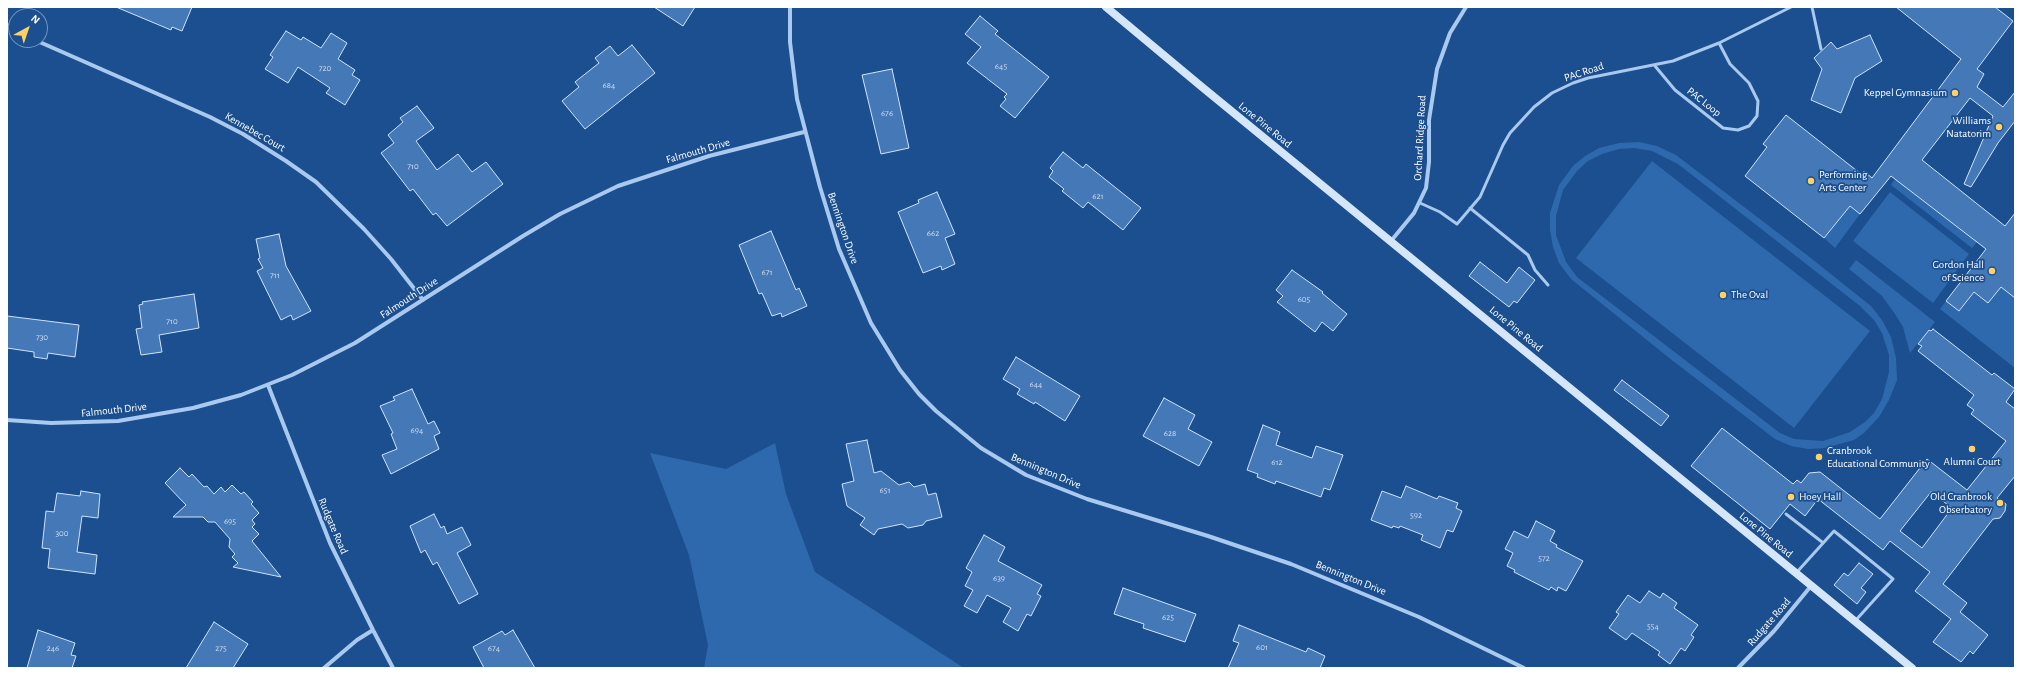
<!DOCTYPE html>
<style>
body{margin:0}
#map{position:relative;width:2022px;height:675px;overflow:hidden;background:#1b4f8f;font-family:"Alegreya Sans",sans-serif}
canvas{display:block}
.frame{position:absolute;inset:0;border:8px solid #fff;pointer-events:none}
.north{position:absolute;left:8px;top:8px;width:40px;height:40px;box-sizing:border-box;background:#1b4f8f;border:1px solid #7695bc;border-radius:50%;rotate:40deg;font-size:11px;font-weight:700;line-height:16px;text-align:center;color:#fff}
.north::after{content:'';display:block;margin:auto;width:14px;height:18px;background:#ffd166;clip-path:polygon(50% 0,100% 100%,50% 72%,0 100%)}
</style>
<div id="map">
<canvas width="2022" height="675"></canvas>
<div class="frame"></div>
<div class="north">N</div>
</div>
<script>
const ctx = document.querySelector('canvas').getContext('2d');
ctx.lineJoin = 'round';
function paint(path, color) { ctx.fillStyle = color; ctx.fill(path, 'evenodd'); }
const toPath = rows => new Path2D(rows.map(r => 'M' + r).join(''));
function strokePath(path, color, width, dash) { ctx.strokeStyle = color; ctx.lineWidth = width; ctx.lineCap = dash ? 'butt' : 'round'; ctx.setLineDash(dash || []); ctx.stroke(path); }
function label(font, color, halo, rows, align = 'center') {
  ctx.font = font + ' "Alegreya Sans",sans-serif'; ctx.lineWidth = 3.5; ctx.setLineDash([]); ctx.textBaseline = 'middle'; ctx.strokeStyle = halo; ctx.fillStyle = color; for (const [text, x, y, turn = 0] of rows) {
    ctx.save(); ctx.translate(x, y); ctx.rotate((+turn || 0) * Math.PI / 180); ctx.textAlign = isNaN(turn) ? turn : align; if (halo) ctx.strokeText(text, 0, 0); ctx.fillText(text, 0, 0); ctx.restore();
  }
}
paint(toPath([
 [1639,142,1657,146,1676,155,1807,255,1871,306,1882,320,1891,337,1896,358,1897,380,1889,400,1879,417,1864,433,1854,440,1825,448,1808,449,1791,446,1775,439,1673,361,1571,279,1559,263,1553,247,1550,230,1550,213,1559,185,1573,166,1585,156,1599,148,1619,143],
 [1634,148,1652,151,1678,164,1860,306,1874,320,1882,333,1889,355,1889,372,1882,399,1874,413,1865,422,1850,432,1823,441,1794,439,1780,433,1577,277,1566,262,1556,235,1556,216,1563,190,1577,171,1588,161,1602,154,1619,149],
 [1652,161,1870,331,1794,428,1576,258],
 [1895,179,1977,242,1972,248,1891,185],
 [1890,192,1969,254,1933,303,1853,241],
 [1850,206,1860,214,1835,248,1824,238],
 [1856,260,1935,322,1910,353,1903,327,1895,314,1882,296,1849,269],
 [2001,287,2015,298,2015,368,1940,309,1946,301,1959,311,1971,296,1966,291],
 [775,443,786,494,815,572,964,668,704,668,708,645,689,555,650,453,726,469]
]), '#2e69ad');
const building = toPath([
 [116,7,192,7,182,31,172,27,171,30,116,7],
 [654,7,695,7,683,26,654,7],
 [1896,7,1995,7,2013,21,1977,69,1984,74,1977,87,2003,107,2015,92,2015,121,1998,143,1971,187,1964,184,1993,116,1970,98,1922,160,2005,226,2015,213,2015,298,2001,287,1988,303,1974,292,1959,311,1946,301,1986,249,1891,176,1860,214,1850,206,1824,238,1745,176,1767,147,1763,144,1786,115,1861,174,1864,171,1872,178,1961,59,1896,7],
 [980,16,998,31,995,34,1049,77,1015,118,1000,106,1006,99,1004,97,1007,94,967,63,981,47,965,34,980,16],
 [286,31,301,40,303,37,321,48,331,33,347,43,338,59,355,70,352,75,360,80,345,105,326,93,330,88,298,67,288,83,265,69,273,57,270,55,286,31],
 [1870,35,1882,61,1855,78,1841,113,1811,100,1822,69,1814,58,1831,42,1837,49,1870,35],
 [632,45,655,73,585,129,562,101,579,87,575,82,599,63,595,58,610,46,618,56,632,45],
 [892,69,909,148,881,154,862,75,892,69],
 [417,106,434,128,416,141,437,170,458,154,472,172,486,162,503,184,447,226,436,213,433,215,413,189,410,191,381,153,394,143,388,135,403,122,400,118,417,106],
 [1063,152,1083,168,1086,164,1141,208,1123,230,1088,202,1083,208,1062,191,1064,189,1049,177,1053,171,1050,168,1063,152],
 [937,192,955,234,945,238,955,264,942,270,941,266,923,273,898,212,919,203,918,200,937,192],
 [771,231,796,290,799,288,807,306,782,317,781,313,772,316,762,293,759,294,739,245,771,231],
 [279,234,286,266,311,311,293,320,291,315,281,320,257,271,263,268,258,259,260,258,256,239,279,234],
 [1480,262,1507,283,1519,267,1535,280,1517,303,1514,301,1509,307,1469,276,1480,262],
 [1292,270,1323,292,1322,293,1347,314,1333,331,1322,322,1315,332,1277,302,1283,296,1276,290,1292,270],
 [194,294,199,328,159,335,162,352,141,355,136,329,142,328,139,305,143,304,142,302,194,294],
 [7,316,79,325,75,357,48,353,47,359,34,357,34,352,7,348,7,316],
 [1933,329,1992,375,1994,373,2015,389,2006,402,2015,409,2015,476,1997,498,2006,504,2005,511,2000,518,1993,519,1943,584,1967,603,1960,612,1988,635,1973,654,1970,651,1961,662,1933,642,1951,619,1915,591,1930,572,1890,541,1883,550,1818,499,1805,516,1790,504,1770,529,1691,466,1722,428,1793,484,1797,480,1801,483,1809,473,1820,472,1880,519,1927,459,1967,490,2006,441,1971,414,1974,410,1967,405,1974,395,1918,351,1922,346,1918,344,1929,330,1931,331,1933,329],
 [1931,492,1952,508,1922,548,1900,531,1931,492],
 [1016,357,1080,396,1065,421,1035,402,1034,404,1017,394,1020,389,1003,379,1016,357],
 [1622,380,1669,416,1661,426,1614,390,1622,380],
 [412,389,428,424,434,421,440,433,434,436,439,449,391,474,382,455,397,449,391,434,393,433,380,406,395,400,393,397,412,389],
 [1164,398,1195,415,1188,429,1212,442,1199,466,1143,436,1164,398],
 [1263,425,1280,432,1276,445,1312,458,1316,446,1343,455,1330,490,1324,488,1321,497,1276,481,1275,484,1257,477,1258,474,1247,470,1263,425],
 [867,440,874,473,881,471,899,485,909,482,914,487,925,484,928,495,936,493,942,517,926,521,923,525,908,528,902,524,878,529,874,535,860,525,865,518,847,506,842,484,854,481,846,444,867,440],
 [180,468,189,477,192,474,204,487,207,486,214,494,221,487,225,492,232,485,241,494,244,492,253,502,251,504,259,513,252,520,255,524,252,527,259,534,252,541,281,577,233,567,238,563,232,557,235,554,229,547,230,539,215,522,208,522,203,517,173,517,186,505,165,483,180,468],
 [1406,486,1437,499,1439,496,1458,503,1456,508,1462,511,1453,532,1447,530,1440,548,1421,540,1423,535,1400,526,1399,528,1393,526,1392,528,1371,520,1382,491,1401,498,1406,486],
 [81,491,100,494,98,518,82,516,77,552,97,555,95,574,48,568,50,549,42,548,46,511,54,512,57,493,80,496,81,491],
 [434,514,441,528,444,526,447,534,462,527,471,545,457,553,478,594,459,604,437,562,433,565,425,550,421,553,410,526,434,514],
 [1536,521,1555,531,1550,541,1557,545,1556,547,1583,561,1566,591,1558,587,1557,591,1551,587,1549,590,1514,572,1515,570,1507,566,1513,553,1505,549,1514,531,1528,538,1536,521],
 [984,535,1005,547,998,561,1042,585,1037,594,1041,596,1031,616,1027,614,1018,631,1003,622,1011,608,987,595,977,613,964,606,973,590,965,586,972,572,966,568,984,535],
 [1859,563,1873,574,1861,588,1866,592,1857,604,1834,585,1844,573,1848,576,1859,563],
 [1123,588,1196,614,1185,642,1143,628,1144,624,1114,614,1123,588],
 [1649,591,1660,598,1663,593,1677,603,1674,608,1698,625,1691,635,1694,637,1685,651,1681,648,1670,664,1658,655,1660,652,1632,633,1626,640,1609,628,1619,614,1616,612,1628,595,1640,603,1649,591],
 [214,622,248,644,233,668,186,668,214,622],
 [1239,625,1306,652,1308,648,1325,656,1320,668,1228,668,1239,643,1233,641,1239,625],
 [38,630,75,643,71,655,76,656,72,668,27,668,38,630],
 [513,630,535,668,484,668,473,647,502,631,505,635,513,630]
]);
paint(building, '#4478b7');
strokePath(building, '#cfe3fa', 1);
strokePath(toPath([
 [1812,7,1821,49],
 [1655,66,1675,90,1723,128,1738,130,1749,126,1757,116,1758,101,1749,83,1730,64,1719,43],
 [1420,203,1440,212,1457,224,1480,197,1503,145,1510,133,1534,107,1552,93,1573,83,1588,78,1673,61,1719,43,1791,7],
 [1470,208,1528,255,1535,270,1548,285],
 [1786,514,1822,542],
 [1797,572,1834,531,1887,574,1893,579,1856,620]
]), '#a9c9ee', 3);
strokePath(toPath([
 [790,7,790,42,797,99,820,187,839,249,871,323,900,370,919,394,936,411,981,448,1026,475,1087,499,1208,536,1291,564,1419,617,1524,668],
 [7,25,16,30],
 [35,40,210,117,243,134,286,161,316,182,364,229,391,259,423,300],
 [1391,241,1414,213,1426,188,1429,162,1429,120,1437,69,1450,33,1466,7],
 [268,385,330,543,373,630,393,668],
 [7,420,51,423,118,421,193,408,241,395,292,375,355,343,523,236,560,214,618,186,709,156,804,132],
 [324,668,357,640,373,630],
 [1738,668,1774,631,1811,586]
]), '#a9c9ee', 4);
strokePath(toPath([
 [1106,7,1202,87,1912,668]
]), '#d6e6fa', 8);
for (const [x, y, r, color] of [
 [1955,93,4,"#ffd166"],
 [1999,127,4,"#ffd166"],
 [1811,181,4,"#ffd166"],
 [1992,271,4,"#ffd166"],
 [1723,295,4,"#ffd166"],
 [1972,449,4,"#ffd166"],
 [1819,457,4,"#ffd166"],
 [1791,497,4,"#ffd166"],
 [2000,503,4,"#ffd166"]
]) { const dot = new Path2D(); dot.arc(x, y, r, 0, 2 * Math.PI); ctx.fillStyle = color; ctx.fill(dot); strokePath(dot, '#1b4f8f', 1.5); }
label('9px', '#d0dded', null, [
 ["645",1001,66],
 ["720",325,68],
 ["684",609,85],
 ["676",887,113],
 ["710",413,166],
 ["621",1098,196],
 ["662",933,233],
 ["671",767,272],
 ["711",275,275],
 ["605",1304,299],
 ["710",172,321],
 ["730",42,337],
 ["644",1036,384],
 ["694",417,430],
 ["628",1170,433],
 ["612",1277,462],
 ["651",885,490],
 ["592",1416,515],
 ["695",230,521],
 ["300",62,533],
 ["572",1544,558],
 ["639",999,578],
 ["625",1168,617],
 ["554",1653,626],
 ["601",1262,647],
 ["246",53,648],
 ["275",221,648],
 ["674",494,648]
]);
label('11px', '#fff', '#1b4f8f', [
 ["PAC Road",1584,72,-18],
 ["PAC Loop",1704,102,38],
 ["Lone Pine Road",1265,125,39],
 ["Kennebec Court",255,132,30],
 ["Orchard Ridge Road",1420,138,-87],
 ["Falmouth Drive",698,151,-16],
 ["Bennington Drive",843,228,71],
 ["Falmouth Drive",409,298,-33],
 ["Lone Pine Road",1516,329,39],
 ["Falmouth Drive",114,410,-6],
 ["Bennington Drive",1046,471,23],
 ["Rudgate Road",333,526,67],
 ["Lone Pine Road",1766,535,39],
 ["Bennington Drive",1351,578,22],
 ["Rudgate Road",1769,622,-49]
]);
label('11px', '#fff', '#1b4f8f', [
 ["Keppel Gymnasium",1947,93],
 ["Williams",1991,121],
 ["Natatorim",1991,134],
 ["Performing",1819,175,"left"],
 ["Arts Center",1819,188,"left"],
 ["Gordon Hall",1984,265],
 ["of Science",1984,278],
 ["The Oval",1731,295,"left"],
 ["Cranbrook",1827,451,"left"],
 ["Educational Community",1827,464,"left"],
 ["Alumni Court",1972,462,"center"],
 ["Hoey Hall",1799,497,"left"],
 ["Old Cranbrook",1992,497],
 ["Obserbatory",1992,510]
], 'right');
</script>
